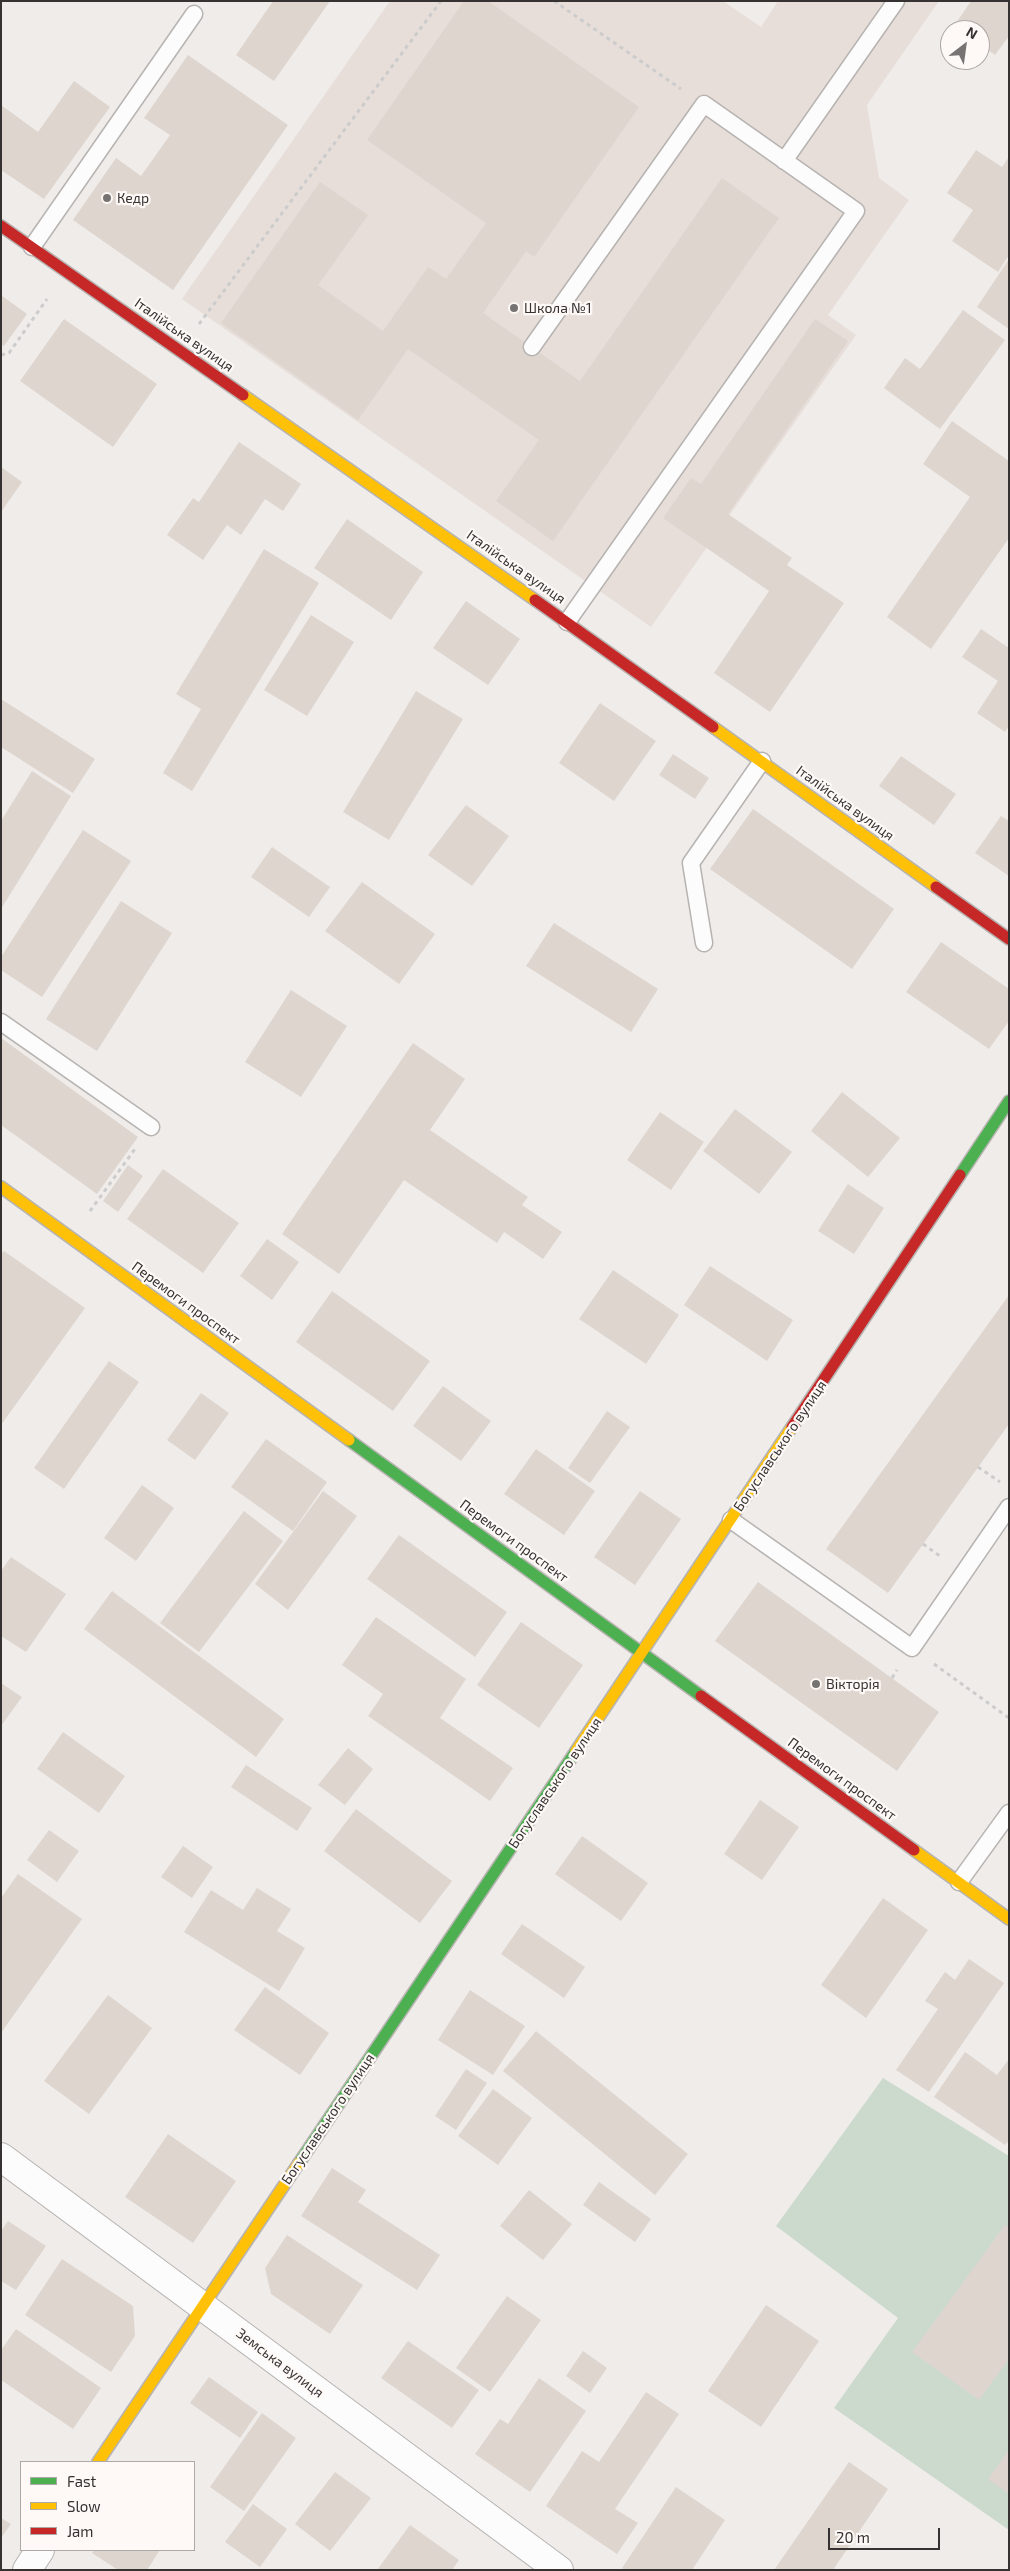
<!DOCTYPE html>
<meta charset="utf-8">
<style>
body{margin:0}
#map{position:relative;width:1010px;height:2571px;overflow:hidden;background:#efecea;font-family:"Exo 2",sans-serif}
canvas{display:block}
.frame{position:absolute;inset:0;border:2px solid #353231;pointer-events:none}
.legend{position:absolute;left:20px;top:2461px;width:175px;height:90px;box-sizing:border-box;background:#fef9f6;border:1px solid #aea9a7;margin:0;padding:6px 9px;list-style:none;font-size:15px;color:#353231}
.legend li{display:flex;align-items:center;gap:10px;height:25px}
.legend b{width:25px;border:1px solid #aea9a7}
.north{position:absolute;left:940px;top:20px;width:50px;height:50px;box-sizing:border-box;background:#fef9f6;border:1px solid #aea9a7;border-radius:50%;rotate:30deg;font-size:14px;font-weight:700;line-height:20px;text-align:center;color:#353231}
.north::after{content:'';display:block;margin:auto;width:18px;height:22px;background:#767372;clip-path:polygon(50% 0,100% 100%,50% 72%,0 100%)}
.scale{position:absolute;left:828px;top:2528px;width:112px;height:22px;box-sizing:border-box;border:2px solid #353231;border-top:0;padding-left:6px;font-size:15px;line-height:18px;white-space:nowrap;color:#353231;-webkit-text-stroke:4px #fef9f6;paint-order:stroke}
</style>
<div id="map">
<canvas width="1010" height="2571"></canvas>
<div class="frame"></div>
<ul class="legend">
<li><b style="height:6px;background:#4caf50"></b>Fast</li>
<li><b style="height:6px;background:#ffc107"></b>Slow</li>
<li><b style="height:6px;background:#c62828"></b>Jam</li>
</ul>
<div class="north">N</div>
<div class="scale">20 m</div>
</div>
<script>
const ctx = document.querySelector('canvas').getContext('2d');
ctx.lineJoin = 'round';
function paint(path, color) { ctx.fillStyle = color; ctx.fill(path, 'evenodd'); }
const toPath = rows => new Path2D(rows.map(r => 'M' + r).join(''));
function strokePath(path, color, width, dash) { ctx.strokeStyle = color; ctx.lineWidth = width; ctx.lineCap = dash ? 'butt' : 'round'; ctx.setLineDash(dash || []); ctx.stroke(path); }
function label(font, color, halo, rows, align = 'center') {
  ctx.font = font + ' "Exo 2",sans-serif'; ctx.lineWidth = 4.5; ctx.setLineDash([]); ctx.textBaseline = 'middle'; ctx.strokeStyle = halo; ctx.fillStyle = color; for (const [text, x, y, turn = 0] of rows) {
    ctx.save(); ctx.translate(x, y); ctx.rotate((+turn || 0) * Math.PI / 180); ctx.textAlign = isNaN(turn) ? turn : align; if (halo) ctx.strokeText(text, 0, 0); ctx.fillText(text, 0, 0); ctx.restore();
  }
}
paint(toPath([
 [390,1,723,1,761,27,778,1,939,1,867,105,879,178,909,200,828,315,856,335,651,627,182,299]
]), '#e7ded9');
paint(toPath([
 [883,2078,1009,2156,1009,2530,834,2408,898,2318,776,2226]
]), '#ccdacd');
paint(toPath([
 [273,1,330,1,274,81,236,55],
 [464,1,488,1,639,107,534,257,526,251,483,313,580,381,722,178,779,218,553,541,496,501,539,440,408,349,358,420,221,323,320,182,368,215,318,285,383,331,428,267,446,279,486,223,367,140],
 [971,1,1009,1,1009,36,995,55,980,44,980,30,960,30,954,26],
 [188,55,288,125,173,290,73,220,116,158,141,176,170,135,144,118],
 [74,81,110,107,44,199,1,170,1,105,38,132],
 [976,150,1002,167,1009,157,1009,255,998,272,952,241,973,210,947,193],
 [1009,259,1009,329,977,307],
 [1,295,27,314,4,346,1,344],
 [963,310,1005,340,940,429,884,388,905,358,920,369],
 [64,319,157,384,113,447,20,381],
 [815,319,848,341,728,514,792,558,787,565,844,603,770,712,714,673,769,591,663,518,691,478,701,484],
 [952,421,1009,461,1009,538,931,649,887,617,970,497,923,464],
 [239,442,301,484,283,511,265,499,241,535,227,525,203,560,167,535,193,498,199,502],
 [1,467,22,482,1,512],
 [347,519,423,572,391,620,314,568],
 [264,549,319,583,192,791,163,773,201,709,176,694],
 [466,601,520,639,488,685,433,648],
 [311,615,354,642,307,716,264,690],
 [981,629,1009,648,1009,726,1005,732,977,713,998,681,962,657],
 [416,691,463,719,389,840,343,812],
 [1,699,95,759,73,793,1,747],
 [600,703,656,741,614,801,559,763],
 [673,754,709,778,695,799,659,775],
 [901,756,956,794,934,825,879,786],
 [32,771,71,796,1,909,1,821],
 [466,805,509,836,472,886,428,855],
 [753,809,894,909,852,969,710,869],
 [1001,816,1009,821,1009,876,975,853],
 [83,830,131,861,42,997,1,970,1,957],
 [272,847,330,887,309,917,251,877],
 [362,882,435,934,399,984,325,931],
 [121,901,172,933,97,1051,46,1019],
 [554,923,658,989,631,1032,526,966],
 [941,942,1009,989,1009,1021,989,1049,906,992],
 [291,990,347,1026,301,1097,245,1062],
 [1,1038,138,1137,97,1194,1,1125],
 [413,1043,465,1079,430,1130,528,1197,522,1205,562,1232,543,1259,504,1232,497,1243,404,1180,339,1274,282,1234],
 [842,1092,900,1138,868,1177,811,1131],
 [735,1109,792,1152,759,1194,703,1151],
 [660,1112,704,1142,671,1190,627,1160],
 [128,1165,143,1176,118,1212,103,1201],
 [163,1169,239,1223,203,1273,127,1219],
 [848,1184,884,1208,854,1254,818,1231],
 [267,1239,299,1262,272,1300,240,1276],
 [4,1251,85,1308,1,1425,1,1254],
 [710,1266,793,1320,767,1361,684,1305],
 [613,1270,679,1315,646,1364,579,1319],
 [332,1291,430,1361,393,1411,296,1342],
 [1009,1295,1009,1424,888,1593,826,1549],
 [109,1361,139,1382,64,1489,34,1468],
 [443,1386,491,1421,461,1461,413,1426],
 [201,1393,229,1413,195,1460,167,1440],
 [607,1411,630,1427,590,1483,568,1468],
 [266,1439,327,1482,293,1531,231,1487],
 [536,1449,595,1491,564,1535,504,1494],
 [142,1485,174,1508,136,1561,104,1538],
 [323,1491,357,1516,288,1610,255,1584],
 [640,1491,681,1519,635,1585,594,1557],
 [244,1511,283,1541,199,1652,160,1623],
 [399,1535,507,1612,475,1657,367,1579],
 [11,1557,66,1594,26,1652,1,1636,1,1571],
 [758,1582,939,1712,897,1771,715,1641],
 [112,1591,284,1719,256,1757,84,1629],
 [376,1617,466,1679,440,1718,513,1768,490,1801,368,1716,383,1694,342,1665],
 [521,1622,583,1665,539,1728,477,1685],
 [1,1683,22,1697,1,1726],
 [63,1732,125,1776,99,1813,37,1769],
 [348,1748,373,1769,345,1805,318,1785],
 [246,1765,312,1808,297,1831,231,1787],
 [760,1800,799,1827,762,1880,724,1854],
 [356,1809,452,1881,420,1923,324,1851],
 [49,1830,79,1851,57,1882,27,1860],
 [582,1836,648,1883,621,1921,555,1874],
 [183,1846,213,1867,192,1898,161,1877],
 [18,1874,82,1919,1,2033,1,1898],
 [257,1888,291,1909,277,1931,305,1948,279,1991,184,1932,211,1890,243,1910],
 [883,1898,928,1930,866,2018,821,1985],
 [522,1924,585,1967,564,1998,501,1954],
 [969,1959,1004,1983,929,2092,896,2070,938,2009,925,2001,945,1972,955,1980],
 [265,1987,329,2033,300,2075,234,2030],
 [470,1990,525,2026,493,2075,438,2040],
 [108,1995,152,2028,89,2114,44,2081],
 [536,2031,688,2154,655,2195,503,2071],
 [965,2052,997,2075,1009,2059,1009,2141,1005,2145,934,2097],
 [466,2069,487,2083,456,2130,435,2116],
 [493,2089,532,2118,498,2165,458,2136],
 [168,2134,236,2181,193,2243,125,2197],
 [332,2168,366,2190,358,2202,440,2255,417,2290,301,2216],
 [599,2182,651,2219,635,2242,583,2205],
 [529,2190,572,2224,543,2260,500,2226],
 [8,2221,46,2246,16,2290,1,2281,1,2231],
 [1005,2225,1009,2227,1009,2359,979,2400,912,2352],
 [287,2235,363,2285,330,2334,271,2294,265,2268],
 [62,2259,133,2306,135,2336,111,2372,25,2315],
 [507,2296,541,2320,490,2392,456,2368],
 [766,2305,819,2341,761,2427,708,2391],
 [16,2329,101,2388,73,2429,1,2380,1,2350],
 [408,2341,479,2390,452,2428,381,2378],
 [583,2351,607,2368,590,2393,566,2376],
 [209,2377,258,2412,240,2438,190,2403],
 [539,2378,586,2411,530,2492,475,2454,500,2419,508,2424],
 [646,2392,679,2414,615,2509,638,2523,617,2554,546,2506,582,2451,599,2462],
 [262,2413,296,2438,244,2511,210,2487],
 [1009,2450,1009,2494,988,2479],
 [849,2462,888,2489,833,2570,774,2570],
 [335,2472,371,2498,330,2551,295,2524],
 [676,2487,725,2520,692,2570,625,2570,622,2568],
 [253,2504,287,2529,260,2567,225,2542],
 [1,2518,11,2524,1,2538],
 [410,2525,459,2560,452,2570,377,2570],
 [94,2550,160,2550,147,2570,118,2570,92,2553]
]), '#ded5cf');
const lane = toPath([
 [784,161,896,1],
 [32,247,194,14],
 [532,347,704,104,856,211,567,622],
 [704,943,691,863,762,761],
 [1,1022,151,1127],
 [731,1520,912,1648,1009,1507],
 [959,1882,1009,1813]
]);
const street = toPath([
 [1,2157,559,2570],
 [27,2570,40,2550]
]);
const fast = toPath([
 [960,1175,1009,1101],
 [349,1440,701,1696],
 [299,2163,576,1751]
]);
const slow = toPath([
 [243,395,535,600],
 [713,727,936,887],
 [1,1187,349,1440],
 [576,1751,792,1427],
 [914,1850,1009,1919],
 [98,2462,299,2163]
]);
const jam = toPath([
 [1,226,243,395],
 [535,600,713,727],
 [936,887,1009,939],
 [792,1427,960,1175],
 [701,1696,914,1850]
]);
strokePath(lane, '#b6b3b1', 19);
strokePath(street, '#b6b3b1', 30);
strokePath(fast, '#b6b3b1', 14);
strokePath(slow, '#b6b3b1', 14);
strokePath(jam, '#b6b3b1', 14);
strokePath(toPath([
 [554,1,681,89],
 [199,324,441,1],
 [1,355,9,353,47,299],
 [90,1211,135,1149],
 [978,1467,1000,1482],
 [923,1544,940,1556],
 [934,1664,1009,1718],
 [892,1678,897,1670]
]), '#cdcccc', 3, [4, 4]);
strokePath(lane, '#fdfcfc', 16);
strokePath(street, '#fdfcfc', 28);
strokePath(fast, '#4caf50', 11);
strokePath(slow, '#ffc107', 11);
strokePath(jam, '#c62828', 11);
for (const [x, y, r, color] of [
 [107,198,5,"#767372"],
 [514,308,5,"#767372"],
 [816,1684,5,"#767372"]
]) { const dot = new Path2D(); dot.arc(x, y, r, 0, 2 * Math.PI); ctx.fillStyle = color; ctx.fill(dot); strokePath(dot, '#fef9f6', 2); }
label('14px', '#353231', '#fef9f6', [
 ["Кедр",117,198],
 ["Школа №1",524,308],
 ["Вікторія",826,1684]
], 'left');
label('14px', '#353231', '#fef9f6', [
 ["Італійська вулиця",184,335,35],
 ["Італійська вулиця",516,567,35],
 ["Італійська вулиця",845,803,36],
 ["Перемоги проспект",186,1303,36],
 ["Богуславського вулиця",780,1446,-56],
 ["Перемоги проспект",514,1541,36],
 ["Перемоги проспект",842,1779,36],
 ["Богуславського вулиця",555,1783,-56],
 ["Богуславського вулиця",328,2119,-56],
 ["Земська вулиця",280,2363,37]
]);
</script>
